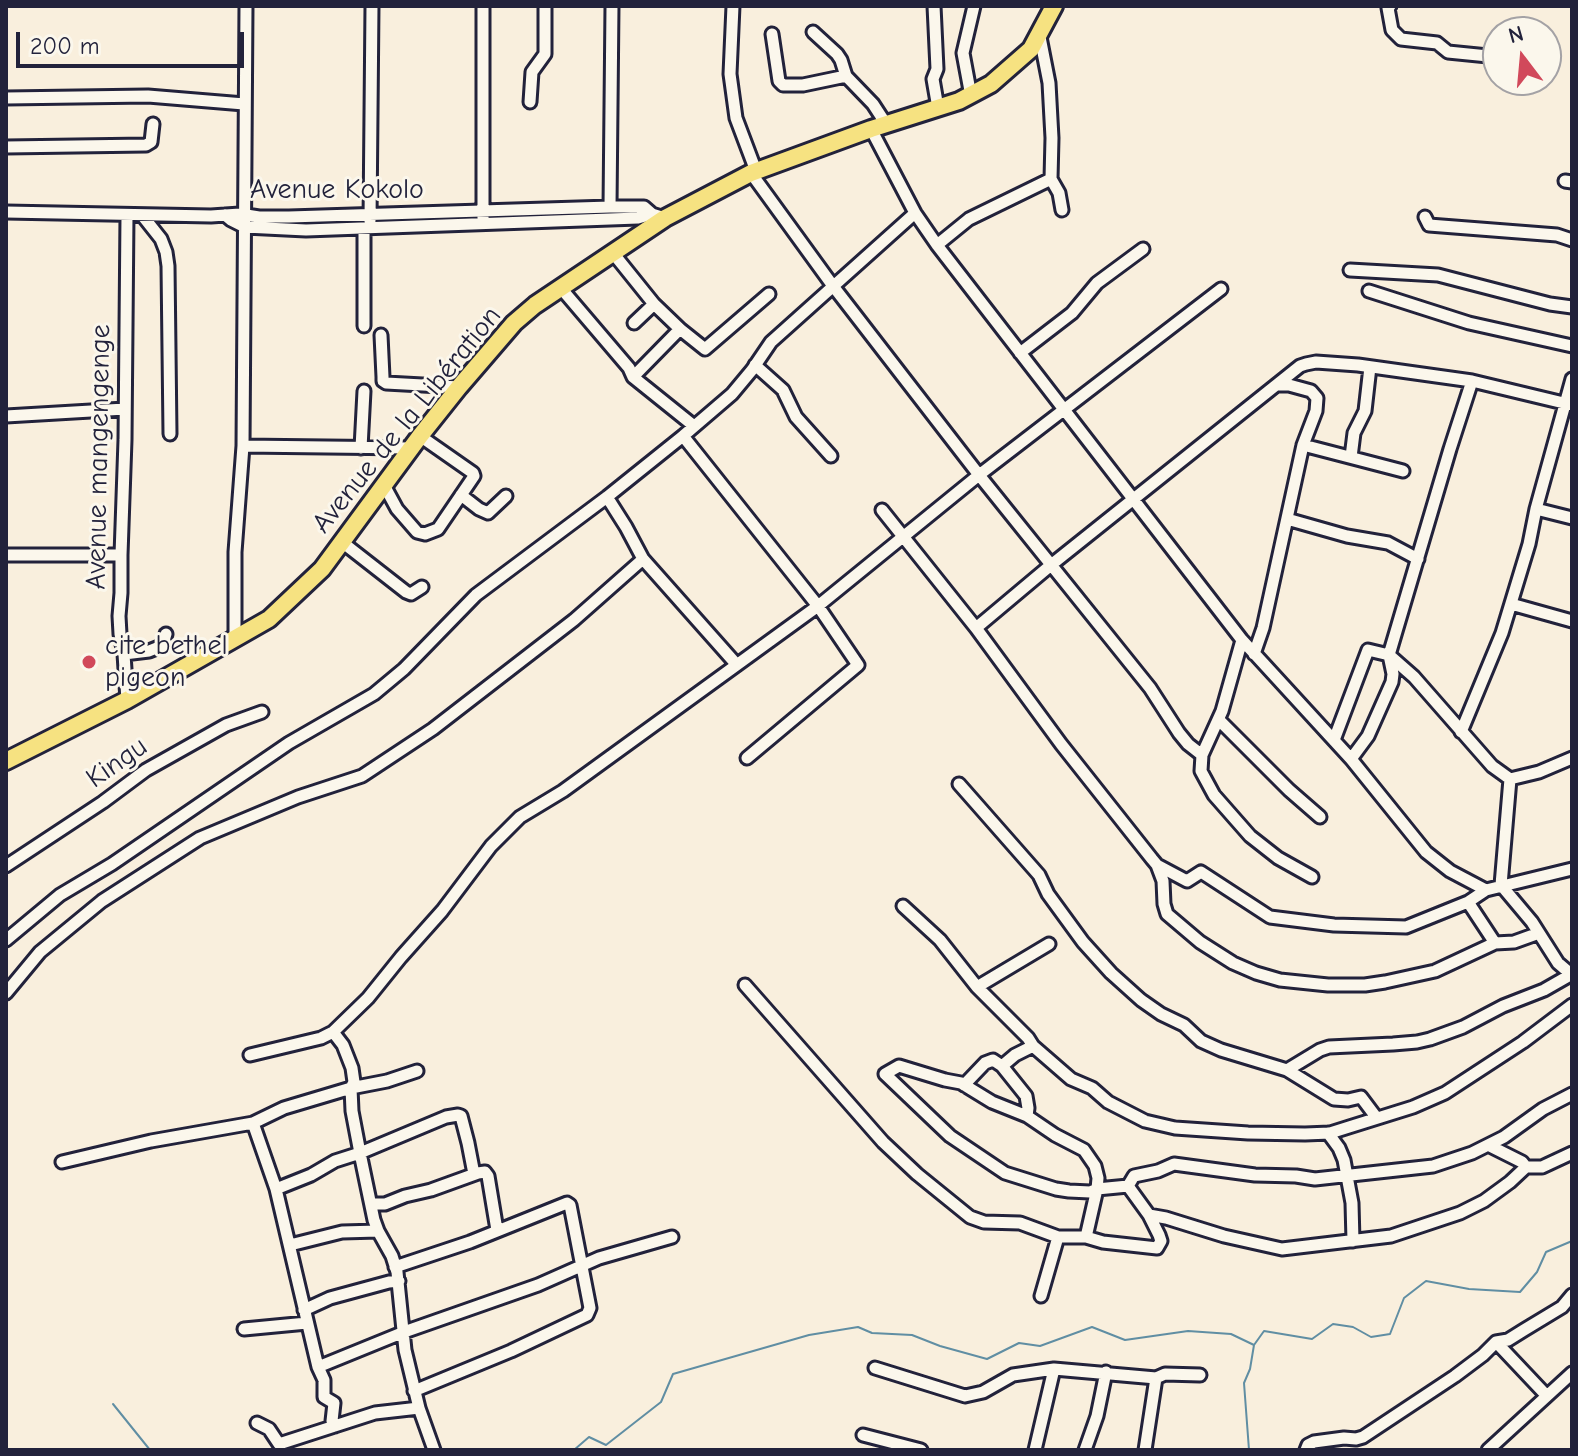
<!DOCTYPE html>
<meta charset="utf-8">
<style>
body{margin:0}
#map{position:relative;width:1578px;height:1456px;overflow:hidden;background:#f9efdd;font-family:"Comic Neue",sans-serif}
canvas{display:block}
.frame{position:absolute;inset:0;border:8px solid #22223b;pointer-events:none}
.north{position:absolute;left:1482px;top:16px;width:80px;height:80px;box-sizing:border-box;background:#fbf7ec;border:2px solid #a4a2a5;border-radius:50%;rotate:344deg;font-size:22px;font-weight:700;line-height:32px;text-align:center;color:#22223b}
.north::after{content:'';display:block;margin:auto;width:28px;height:36px;background:#d1495b;clip-path:polygon(50% 0,100% 100%,50% 72%,0 100%)}
.scale{position:absolute;left:16px;top:32px;width:228px;height:36px;box-sizing:border-box;border:4px solid #22223b;border-top:0;padding-left:10px;font-size:24px;line-height:28px;white-space:nowrap;color:#22223b;-webkit-text-stroke:6px #fbf7ec;paint-order:stroke}
</style>
<div id="map">
<canvas width="1578" height="1456"></canvas>
<div class="frame"></div>
<div class="north">N</div>
<div class="scale">200 m</div>
</div>
<script>
const ctx = document.querySelector('canvas').getContext('2d');
ctx.lineJoin = 'round';
const toPath = rows => new Path2D(rows.map(r => 'M' + r).join(''));
function strokePath(path, color, width, dash) { ctx.strokeStyle = color; ctx.lineWidth = width; ctx.lineCap = dash ? 'butt' : 'round'; ctx.setLineDash(dash || []); ctx.stroke(path); }
function label(font, color, halo, rows, align = 'center') {
  ctx.font = font + ' "Comic Neue",sans-serif'; ctx.lineWidth = 6; ctx.setLineDash([]); ctx.textBaseline = 'middle'; ctx.strokeStyle = halo; ctx.fillStyle = color; for (const [text, x, y, turn = 0] of rows) {
    ctx.save(); ctx.translate(x, y); ctx.rotate((+turn || 0) * Math.PI / 180); ctx.textAlign = isNaN(turn) ? turn : align; if (halo) ctx.strokeText(text, 0, 0); ctx.fillText(text, 0, 0); ctx.restore();
  }
}
strokePath(toPath([
 [113,1404,150,1450],
 [574,1450,589,1437,606,1445,661,1402,673,1374,809,1335,858,1327,872,1333,912,1335,940,1346,987,1359,1019,1343,1040,1346,1092,1327,1125,1340,1188,1331,1231,1334,1254,1345,1264,1331,1312,1339,1333,1324,1353,1327,1371,1337,1390,1334,1404,1298,1426,1281,1469,1289,1520,1292,1537,1272,1546,1252,1572,1241],
 [1249,1450,1244,1383,1250,1369,1254,1345]
]), '#608ea3', 2);
const minor = toPath([
 [483,6,483,218],
 [733,6,730,74,736,118,756,171],
 [934,6,937,69,933,79,938,108],
 [1390,6,1388,8,1392,30,1401,39,1437,43,1448,52,1498,57],
 [813,32,837,54,841,60,846,76,873,104,886,124],
 [1039,32,1049,83,1052,138,1051,179,1059,193,1062,210],
 [772,34,779,81,783,85,803,85,846,76],
 [971,96,963,53,974,6],
 [6,98,148,96,244,104],
 [530,102,532,72,545,54,545,6],
 [871,129,915,213,937,245,1242,640,1351,759,1426,852,1450,871,1486,890],
 [6,147,146,145,151,142,153,124],
 [751,173,833,286,979,475,1150,688,1179,733,1188,744,1202,755],
 [1565,181,1572,182],
 [610,207,612,6],
 [6,212,211,216,240,214,259,217,289,217,610,207,644,207,652,214,665,218],
 [142,215,161,239,166,252,168,266,170,434],
 [225,215,231,220,245,227,306,230,638,218,652,214],
 [1425,217,1429,225,1557,235,1572,240],
 [370,221,372,6],
 [937,245,969,219,1051,179],
 [613,253,654,304,680,329,705,349,769,294],
 [1350,270,1438,275,1550,304,1572,307],
 [560,287,629,368,633,377,694,426],
 [1369,291,1469,323,1572,346],
 [634,323,654,304],
 [364,326,364,228],
 [381,335,383,377,383,381,386,383,459,387],
 [1020,353,1072,313,1097,283,1143,249],
 [755,365,783,390,796,417,831,456],
 [633,377,680,329],
 [6,416,125,409],
 [683,436,818,606,858,665,747,758],
 [1303,445,1403,471],
 [243,446,410,448],
 [361,448,364,391],
 [1351,457,1354,433,1365,411,1370,367],
 [384,485,397,509,417,532,425,534,438,529,474,476,473,473,420,436],
 [461,495,479,509,488,513,506,496],
 [607,497,626,527,643,559,737,665],
 [1536,509,1572,518],
 [882,510,976,628,1061,744,1152,859,1157,865,1187,881,1201,872,1270,917,1334,925,1406,927,1468,902,1486,890,1572,869],
 [1287,519,1347,536,1388,543,1418,559],
 [342,542,406,592,411,594,422,587],
 [6,555,121,555],
 [1511,604,1572,621],
 [976,628,1051,565,1300,366,1306,364,1316,362,1358,365,1472,381,1572,405],
 [235,640,235,552,243,446,246,6],
 [1242,640,1222,711,1202,755,1201,771,1214,795,1250,836,1278,858,1312,877],
 [124,654,149,651,159,647,163,644,166,634],
 [1254,654,1263,628,1303,445,1316,411,1317,398,1311,391,1289,385,1277,385],
 [127,700,124,654,120,634,119,616,121,593,121,555,125,440,127,215],
 [1219,720,1289,790,1320,817],
 [1461,732,1502,633,1529,544,1536,509,1572,379],
 [1334,740,1368,650,1389,655,1414,677,1492,766,1510,779,1539,772,1572,758],
 [1351,759,1368,736,1392,682,1393,674,1389,655,1450,449,1472,381],
 [1510,779,1501,885,1532,922,1558,963,1572,975],
 [959,784,1039,875,1048,894,1083,942,1111,973,1141,1000,1161,1014,1184,1025,1201,1041,1221,1050,1287,1070,1334,1099,1348,1100,1361,1097,1376,1117],
 [1157,865,1163,881,1164,904,1167,914,1200,942,1233,963,1256,973,1280,980,1328,985,1365,985,1385,982,1435,971,1495,943],
 [6,866,103,802,146,770,226,725,262,712],
 [1468,902,1495,943,1514,942,1539,933],
 [903,906,940,940,977,987,1028,1038,1033,1046,1071,1079,1092,1088,1108,1102,1145,1121,1175,1128,1248,1133,1305,1134,1330,1133,1349,1127,1413,1107,1445,1093,1523,1042,1572,1005],
 [6,940,60,895,112,864,289,743,374,694,404,669,476,595,607,497,683,436,732,394,752,370,771,342,915,213],
 [745,985,883,1142,917,1174,970,1217,984,1222,1020,1223,1058,1237,1086,1237,1103,1242,1157,1248,1161,1241,1159,1235,1149,1215,1128,1186],
 [977,987,1049,944],
 [6,993,40,952,102,901,200,838,298,797,362,776,433,729,574,620,643,559],
 [333,1032,343,1045,352,1068,354,1082,351,1088,352,1111,360,1153,446,1117,458,1115,461,1116,468,1143,474,1174],
 [250,1055,321,1038,333,1032,368,998,401,957,442,911,491,846,520,817,563,791,818,606,979,475,1221,289],
 [1002,1066,1026,1096,1028,1108,1027,1116,1055,1135,1084,1150,1095,1166,1098,1178,1097,1189,1086,1237],
 [1287,1070,1320,1050,1329,1047,1393,1044,1417,1042,1430,1039,1463,1027,1503,1006,1544,990,1572,974],
 [964,1085,985,1063,993,1060,1002,1066,1015,1055,1033,1046],
 [1027,1116,992,1102,961,1083,945,1080,899,1066,885,1074,950,1136,1005,1173,1056,1189,1069,1191,1090,1192,1097,1189,1128,1186,1134,1176,1158,1171,1174,1164,1255,1175,1296,1176,1315,1179,1433,1166,1472,1153,1504,1137,1543,1109,1572,1094],
 [253,1123,276,1189],
 [1328,1133,1339,1148,1344,1160,1352,1203,1353,1241],
 [1488,1145,1522,1162,1526,1167,1542,1167,1572,1153],
 [62,1162,151,1141,253,1123,284,1108,351,1088,387,1081,417,1071],
 [371,1204,385,1204,405,1196,431,1190,478,1173,485,1172,488,1176,497,1230],
 [1149,1215,1166,1218,1224,1236,1282,1249,1391,1236,1460,1213,1484,1201,1510,1182,1526,1167],
 [290,1245,342,1232,378,1231],
 [395,1267,470,1242,567,1203,570,1205,590,1308,587,1315,511,1351,414,1391],
 [1041,1296,1058,1237],
 [304,1310,330,1298,389,1282,399,1281],
 [244,1329,307,1323],
 [1496,1342,1546,1395],
 [318,1367,404,1332,538,1285,599,1258,672,1237],
 [875,1368,965,1396,983,1392,1013,1375,1054,1369,1156,1378,1165,1374,1200,1375],
 [257,1423,269,1429,279,1444,375,1413,419,1408],
 [335,1426,332,1421,334,1403,324,1397,324,1380,318,1367,276,1189,311,1175,335,1161,360,1153,374,1220,378,1231,392,1256,397,1272,405,1350,419,1408,434,1450],
 [863,1435,921,1450],
 [1035,1450,1054,1369],
 [1085,1450,1097,1416,1106,1372],
 [1145,1450,1156,1378],
 [1306,1450,1308,1445,1314,1442,1344,1438,1356,1439,1363,1437,1455,1376,1483,1355,1496,1342,1508,1340,1524,1330,1562,1307,1572,1295],
 [1488,1450,1572,1373]
]);
const highway = toPath([
 [6,761,127,700,269,619,322,569,420,436,459,387,514,323,535,305,665,218,751,173,871,129,959,101,991,84,1031,49,1054,6]
]);
strokePath(minor, '#22223b', 17);
strokePath(highway, '#22223b', 22);
strokePath(minor, '#fbf7ec', 11);
strokePath(highway, '#f6e281', 16);
for (const [x, y, r, color] of [
 [89,662,8,"#d1495b"]
]) { const dot = new Path2D(); dot.arc(x, y, r, 0, 2 * Math.PI); ctx.fillStyle = color; ctx.fill(dot); strokePath(dot, '#fbf7ec', 3); }
label('28px', '#22223b', '#fbf7ec', [
 ["Avenue Kokolo",337,190],
 ["Avenue de la Libération",407,420,-51],
 ["Avenue mangengenge",99,457,-89],
 ["Kingu",117,763,-35]
]);
label('28px', '#22223b', '#fbf7ec', [
 ["cite bethel",105,646],
 ["pigeon",105,678]
], 'left');
</script>
